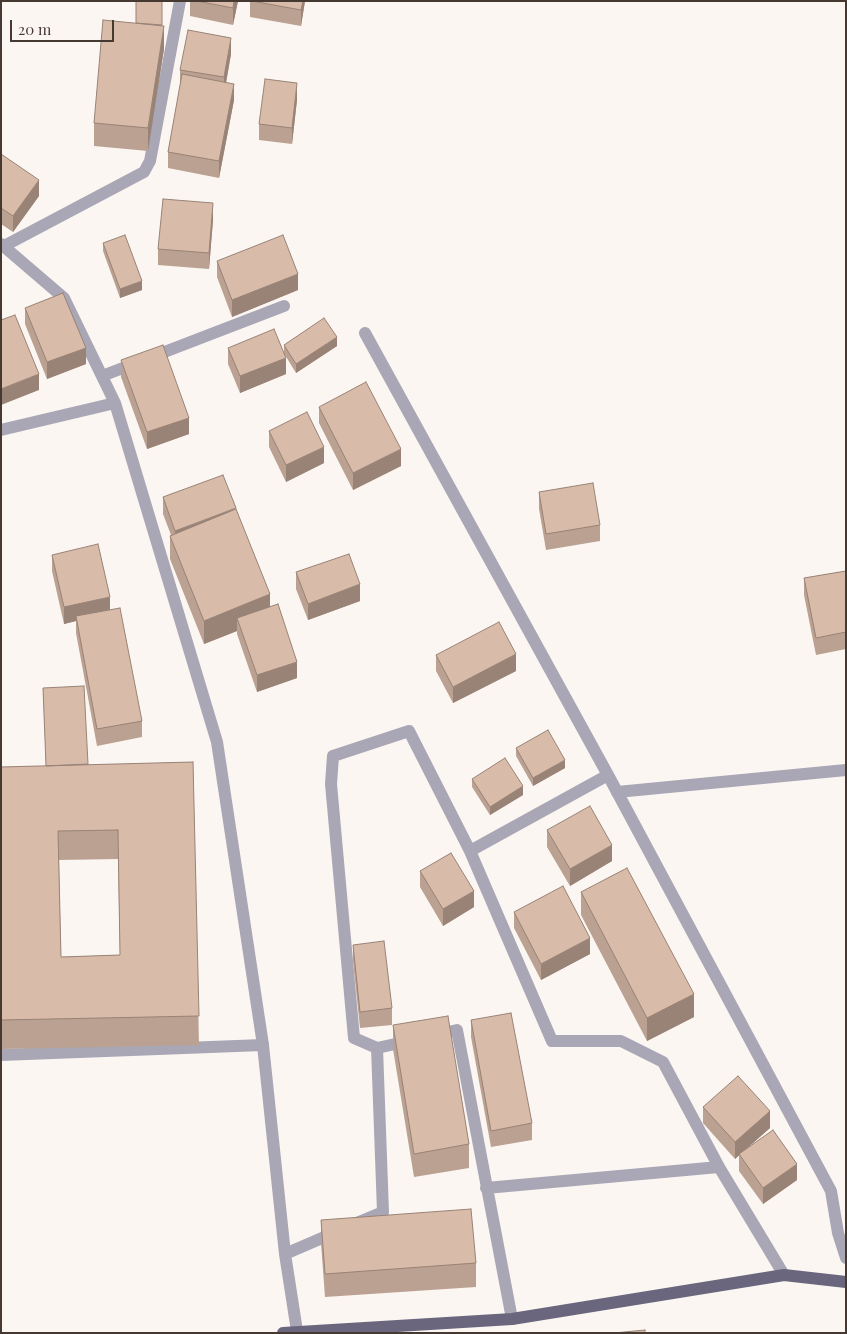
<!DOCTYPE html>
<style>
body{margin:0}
#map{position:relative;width:847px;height:1334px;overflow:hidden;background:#fcf6f2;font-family:"Playfair Display",serif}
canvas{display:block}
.frame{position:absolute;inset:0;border:2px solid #463932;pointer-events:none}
.scale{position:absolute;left:10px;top:20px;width:104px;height:22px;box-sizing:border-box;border:2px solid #463932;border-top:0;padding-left:6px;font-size:15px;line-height:18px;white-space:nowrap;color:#463932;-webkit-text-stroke:4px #fcf6f2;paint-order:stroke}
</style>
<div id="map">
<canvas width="847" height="1334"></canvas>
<div class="frame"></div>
<div class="scale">20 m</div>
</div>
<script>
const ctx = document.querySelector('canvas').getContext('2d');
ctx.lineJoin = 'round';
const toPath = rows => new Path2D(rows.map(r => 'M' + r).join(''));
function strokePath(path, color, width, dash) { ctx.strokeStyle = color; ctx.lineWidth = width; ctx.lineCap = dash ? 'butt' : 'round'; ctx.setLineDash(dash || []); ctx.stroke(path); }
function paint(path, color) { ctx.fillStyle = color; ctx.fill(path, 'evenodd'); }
strokePath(toPath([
 [617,792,846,770],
 [1,1055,263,1045]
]), '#a9a7b5', 12);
strokePath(toPath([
 [1,244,64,298,115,403,217,742,263,1045,285,1254,297,1331],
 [4,246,144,172,150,161,180,1],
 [365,333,608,775,831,1191,838,1233,846,1258],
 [102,376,284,306],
 [1,430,115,403],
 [470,851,608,775],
 [436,1035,457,1030,512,1319],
 [377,1048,409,1041],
 [486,1188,719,1167],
 [359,1222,383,1212,377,1048,354,1038,331,784,333,756,409,731,470,851,552,1041,621,1041,663,1062,719,1167,784,1275],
 [285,1254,336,1232]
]), '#a9a7b5', 12);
strokePath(toPath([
 [283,1333,512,1319,784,1275,846,1282]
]), '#69667d', 12);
paint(toPath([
 [190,1,238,1,233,25,190,16],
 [250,1,305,1,301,26,250,17],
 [136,23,162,25,164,49,148,151,94,146,94,123],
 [231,54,226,83,234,100,219,178,168,168,168,152,180,86,180,70],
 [297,100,292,144,259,140,259,124],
 [1,154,39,196,13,232,1,224],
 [213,220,209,269,158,265,158,249],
 [103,243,142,290,120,298,103,251],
 [217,261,298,290,232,317,217,277],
 [25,308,86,364,47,379,25,324],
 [284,345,337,346,296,373,285,355,286,374,240,393,228,364,228,348,284,353],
 [121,360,189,434,147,449,121,377],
 [319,407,401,466,353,490,319,423],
 [269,431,324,463,286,482,269,447],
 [539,492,600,525,600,541,546,550,539,509],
 [163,497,270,606,297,678,257,692,237,634,237,631,204,644,170,559,170,536,171,535,163,514],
 [52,555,110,610,142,721,142,737,97,746,76,633,76,621,64,624,52,571],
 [846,571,846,649,816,655,804,595,804,578],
 [296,572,360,601,308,620,296,589],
 [436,655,516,671,453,703,436,671],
 [43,688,88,765,193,762,199,1045,1,1049,1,767,46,766],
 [118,859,120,955,61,957,59,860],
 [516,748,565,768,533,786,516,756],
 [472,779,523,795,490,815,472,787],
 [547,830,612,861,570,886,547,847],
 [420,871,474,907,443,926,420,887],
 [581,892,694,1017,647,1041,581,915],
 [514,912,590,954,541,980,514,928],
 [353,945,392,1008,392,1025,360,1028,353,961],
 [471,1020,532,1123,532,1140,491,1147,471,1037],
 [393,1025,469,1144,469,1168,414,1177,393,1049],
 [703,1107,770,1128,745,1150,797,1180,763,1204,739,1171,739,1155,735,1159,703,1123],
 [321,1220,476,1263,476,1287,325,1297,321,1243]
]), '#bba191');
paint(toPath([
 [234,1,238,1,233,25,233,8],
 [303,1,305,1,301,26,301,10],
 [164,26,164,49,148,151,148,128],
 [231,38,231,54,224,94,224,77],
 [297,83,297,100,292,144,292,128],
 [234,84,234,100,219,178,219,161],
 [39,180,39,196,13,232,13,216],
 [213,203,213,220,209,269,209,253],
 [298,274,298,290,232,317,232,300],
 [142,281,142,290,120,298,120,289],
 [337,337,337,346,296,373,296,364],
 [86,348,86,364,47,379,47,362],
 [286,358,286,374,240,393,240,376],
 [39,374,39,390,1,405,1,389],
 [189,418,189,434,147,449,147,432],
 [324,447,324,463,286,482,286,465],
 [401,449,401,466,353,490,353,473],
 [236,508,175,547,175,531],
 [360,584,360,601,308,620,308,604],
 [270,594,270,617,237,618,237,631,204,644,204,621],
 [110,597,110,613,76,616,76,621,64,624,64,607],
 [516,654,516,671,453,703,453,687],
 [297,662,297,678,257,692,257,675],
 [565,760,565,768,533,786,533,778],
 [523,786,523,795,490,815,490,807],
 [612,845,612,861,570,886,570,869],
 [474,891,474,907,443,926,443,909],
 [590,938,590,954,541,980,541,964],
 [694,994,694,1017,647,1041,647,1018],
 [770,1111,770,1128,735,1159,735,1142],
 [797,1164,797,1180,763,1204,763,1188]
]), '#988376');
const building = toPath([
 [136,1,162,1,162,25,136,23,136,1],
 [197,1,234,1,233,8,197,1],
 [252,1,303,1,301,10,252,1],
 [103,20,164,26,148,128,94,123,103,20],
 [188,30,231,38,224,77,180,70,188,30],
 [182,74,234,84,219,161,168,152,182,74],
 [265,79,297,83,292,128,259,124,265,79],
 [1,154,39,180,13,216,1,208,1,154],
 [163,199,213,203,209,253,158,249,163,199],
 [125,235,142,281,120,289,103,243,125,235],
 [283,235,298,274,232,300,217,261,283,235],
 [63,293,86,348,47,362,25,308,63,293],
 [15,315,39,374,1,389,1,320,15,315],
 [324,318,337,337,296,364,284,345,324,318],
 [274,329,286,358,240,376,228,348,274,329],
 [163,345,189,418,147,432,121,360,163,345],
 [366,382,401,449,353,473,319,407,366,382],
 [307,412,324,447,286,465,269,431,307,412],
 [223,475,236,508,175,531,163,497,223,475],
 [593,483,600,525,546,534,539,492,593,483],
 [236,509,270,594,204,621,170,536,236,509],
 [98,544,110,597,64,607,52,555,98,544],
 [349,554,360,584,308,604,296,572,349,554],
 [846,571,846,632,816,638,804,578,846,571],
 [278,604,297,662,257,675,237,618,278,604],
 [120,608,142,721,97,729,76,616,120,608],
 [499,622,516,654,453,687,436,655,499,622],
 [84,686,88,764,46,766,43,688,84,686],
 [548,730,565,760,533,778,516,748,548,730],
 [505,758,523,786,490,807,472,779,505,758],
 [193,762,199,1016,1,1020,1,767,193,762],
 [118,830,120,955,61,957,58,831,118,830],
 [590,806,612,845,570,869,547,830,590,806],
 [451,853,474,891,443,909,420,871,451,853],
 [627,868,694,994,647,1018,581,892,627,868],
 [563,886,590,938,541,964,514,912,563,886],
 [384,941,392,1008,360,1012,353,945,384,941],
 [511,1013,532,1123,491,1131,471,1020,511,1013],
 [448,1016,469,1144,414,1154,393,1025,448,1016],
 [738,1076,770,1111,735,1142,703,1107,738,1076],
 [773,1130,797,1164,763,1188,739,1154,773,1130],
 [471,1209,476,1263,325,1274,321,1220,471,1209],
 [645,1330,645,1333,614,1333,645,1330]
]);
paint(building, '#d9bba9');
strokePath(building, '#988376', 1);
</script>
